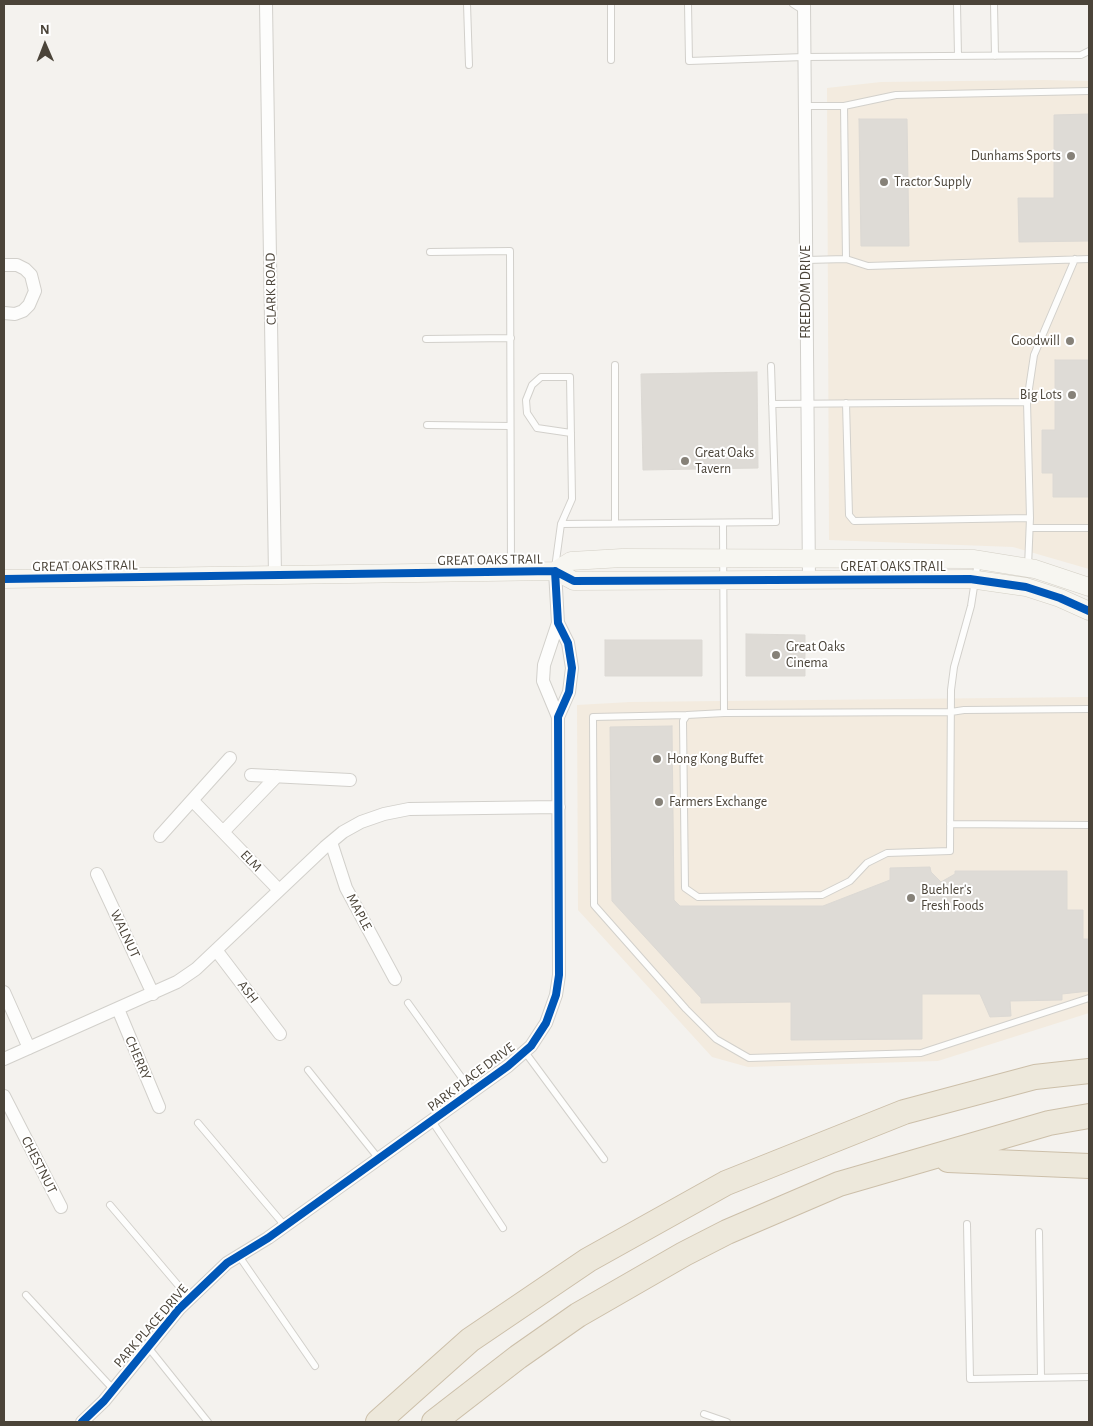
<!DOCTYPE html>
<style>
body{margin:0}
#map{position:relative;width:1093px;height:1426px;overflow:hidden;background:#f4f2ee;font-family:"Alegreya Sans",sans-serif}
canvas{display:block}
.frame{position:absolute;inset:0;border:5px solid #4b4439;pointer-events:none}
.north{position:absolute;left:20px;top:20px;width:50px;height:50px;-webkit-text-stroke:4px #fff;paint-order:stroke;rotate:359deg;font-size:14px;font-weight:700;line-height:20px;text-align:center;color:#4b4439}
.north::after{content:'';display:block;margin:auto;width:18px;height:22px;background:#4b4439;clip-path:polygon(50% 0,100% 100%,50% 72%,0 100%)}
</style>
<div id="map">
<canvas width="1093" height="1426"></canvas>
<div class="frame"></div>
<div class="north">N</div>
</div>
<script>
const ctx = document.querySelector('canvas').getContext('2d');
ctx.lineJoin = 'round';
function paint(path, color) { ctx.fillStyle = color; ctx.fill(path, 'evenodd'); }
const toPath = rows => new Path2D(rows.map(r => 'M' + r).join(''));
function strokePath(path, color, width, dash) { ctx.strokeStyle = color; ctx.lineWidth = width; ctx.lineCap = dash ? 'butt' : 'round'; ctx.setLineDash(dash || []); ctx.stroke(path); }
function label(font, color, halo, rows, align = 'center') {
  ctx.font = font + ' "Alegreya Sans",sans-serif'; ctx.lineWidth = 4; ctx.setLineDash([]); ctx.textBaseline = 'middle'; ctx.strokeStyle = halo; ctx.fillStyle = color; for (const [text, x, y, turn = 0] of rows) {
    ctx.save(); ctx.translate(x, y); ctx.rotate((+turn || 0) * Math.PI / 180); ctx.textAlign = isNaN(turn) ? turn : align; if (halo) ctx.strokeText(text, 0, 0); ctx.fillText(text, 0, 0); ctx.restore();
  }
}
paint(toPath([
 [1044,80,1089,81,1089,569,1013,547,829,540,827,88,881,82],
 [1089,697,1089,1013,938,1061,748,1067,712,1057,578,910,577,705,630,702]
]), '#f3ebdf');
const building = toPath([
 [1089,114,1089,241,1019,242,1018,198,1054,198,1054,115,1089,114],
 [859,119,907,119,909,246,861,246,859,119],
 [1055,360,1089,360,1089,497,1053,497,1053,473,1042,473,1042,430,1055,430,1055,360],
 [757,372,758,468,643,470,641,374,757,372],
 [746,634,805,635,805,676,746,676,746,634],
 [605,640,702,640,702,676,605,676,605,640],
 [672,726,674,900,680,906,823,906,890,880,890,868,930,867,931,872,941,882,955,874,955,871,1067,871,1067,910,1083,910,1083,939,1089,939,1089,991,1062,994,1062,1000,1010,1001,1011,1016,990,1017,980,994,922,994,922,1039,791,1040,791,1002,701,1003,701,998,612,901,610,727,672,726]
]);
paint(building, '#dedbd6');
strokePath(building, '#dcd9d4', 1);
const lane = toPath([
 [467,4,469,65],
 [688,4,689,61,804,57,1081,55,1089,51],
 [793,4,804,11],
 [957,4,958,56],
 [994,4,995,56],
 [611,60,611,4],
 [805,106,844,106,896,95,1089,91],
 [844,106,846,259],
 [430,252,510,251,511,571],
 [806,260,846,259,868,266,1089,259],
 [426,339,511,338],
 [615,365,615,523],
 [846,403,849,515,854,521,1030,518,1027,402],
 [772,404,1027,402,1034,355,1075,259],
 [427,425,510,426],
 [723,523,724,713,687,715,683,721,685,888,698,897,822,895,850,881,867,863,887,853,950,851,951,690,954,667,971,606,978,561],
 [561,524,776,522,771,366],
 [1030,528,1089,528],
 [1028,567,1030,518],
 [555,568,561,524,572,499,570,377,541,377,532,385,526,400,527,413,537,428,571,433],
 [724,713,951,712,964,710,1089,709],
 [687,715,593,717,594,905,686,1009,716,1039,749,1058,921,1053,1089,998],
 [950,824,1089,825],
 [408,1003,472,1092],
 [525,1052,604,1159],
 [308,1070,379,1159],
 [432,1121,503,1228],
 [198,1123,285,1226],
 [110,1205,189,1298],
 [967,1224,970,1379,1089,1377],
 [1039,1232,1041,1378],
 [239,1256,315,1366],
 [26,1295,113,1389],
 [148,1347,208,1422],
 [704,1414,727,1422]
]);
const street = toPath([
 [266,4,275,575],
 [804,4,809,580],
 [4,265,17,265,25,269,31,275,35,291,29,305,23,311,15,314,4,313],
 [558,717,543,681,544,665,558,623],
 [251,775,350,780],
 [193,801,279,890],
 [223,832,277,776],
 [160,836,230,758],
 [331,842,346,888,395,979],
 [97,874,153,994],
 [216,950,280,1034],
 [4,992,29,1048],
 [118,1009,159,1107],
 [4,1059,177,982,196,969,325,847,343,832,361,822,384,814,409,809,559,807],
 [4,1096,61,1207],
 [82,1422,104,1401,179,1309,227,1263,268,1238,508,1066,531,1046,546,1023,556,995,559,975,558,717,569,692,572,668,568,643,558,623,555,571]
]);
const secondary = toPath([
 [555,571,571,561,622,558,973,559,1035,569,1089,587],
 [4,579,555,571,574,581,970,579,1026,587,1060,598,1089,611]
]);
const highway = toPath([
 [948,1160,1089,1166],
 [378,1422,470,1340,588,1260,726,1183,904,1112,1035,1077,1089,1071],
 [434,1422,518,1357,578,1315,684,1254,727,1232,839,1184,1049,1123,1089,1116]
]);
strokePath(lane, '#d2d0cb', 8);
strokePath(street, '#d2d0cb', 14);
strokePath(secondary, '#d3cfc5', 19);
strokePath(highway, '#ccbfa9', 26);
strokePath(lane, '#fdfdfc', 6);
strokePath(street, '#fdfdfc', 12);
strokePath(secondary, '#f7f6f1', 18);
strokePath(highway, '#ede8db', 24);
strokePath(toPath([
 [4,579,555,571,574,581,970,579,1026,587,1060,598,1089,611],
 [82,1422,104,1401,179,1309,227,1263,268,1238,508,1066,531,1046,546,1023,556,995,559,975,558,717,569,692,572,668,568,643,558,623,555,571]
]), '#0057b8', 8);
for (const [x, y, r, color] of [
 [1071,156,5,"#868178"],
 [884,182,5,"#868178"],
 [1070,341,5,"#868178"],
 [1072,395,5,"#868178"],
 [685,461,5,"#868178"],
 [776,655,5,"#868178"],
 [657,759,5,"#868178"],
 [659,802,5,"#868178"],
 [911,898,5,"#868178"]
]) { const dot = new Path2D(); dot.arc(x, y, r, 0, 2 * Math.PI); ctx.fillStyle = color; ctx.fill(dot); strokePath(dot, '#fff', 2); }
label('14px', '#4b4439', '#fff', [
 ["Dunhams Sports",1061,156,"right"],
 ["Tractor Supply",894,182],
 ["Goodwill",1060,341,"right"],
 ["Big Lots",1062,395,"right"],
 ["Great Oaks",695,453],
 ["Tavern",695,469],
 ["Great Oaks",786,647],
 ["Cinema",786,663],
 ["Hong Kong Buffet",667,759],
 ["Farmers Exchange",669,802],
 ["Buehler's",921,890],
 ["Fresh Foods",921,906]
], 'left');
label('14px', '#4b4439', '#fff', [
 ["CLARK ROAD",271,289,-91],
 ["FREEDOM DRIVE",806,292,-90],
 ["GREAT OAKS TRAIL",490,560,-1],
 ["GREAT OAKS TRAIL",85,566,-1],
 ["GREAT OAKS TRAIL",893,567],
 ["ELM",251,861,46],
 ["MAPLE",359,912,62],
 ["WALNUT",125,934,65],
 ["ASH",248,992,53],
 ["CHERRY",138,1058,67],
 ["PARK PLACE DRIVE",471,1077,-37],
 ["CHESTNUT",39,1165,63],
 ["PARK PLACE DRIVE",151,1326,-49]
]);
</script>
